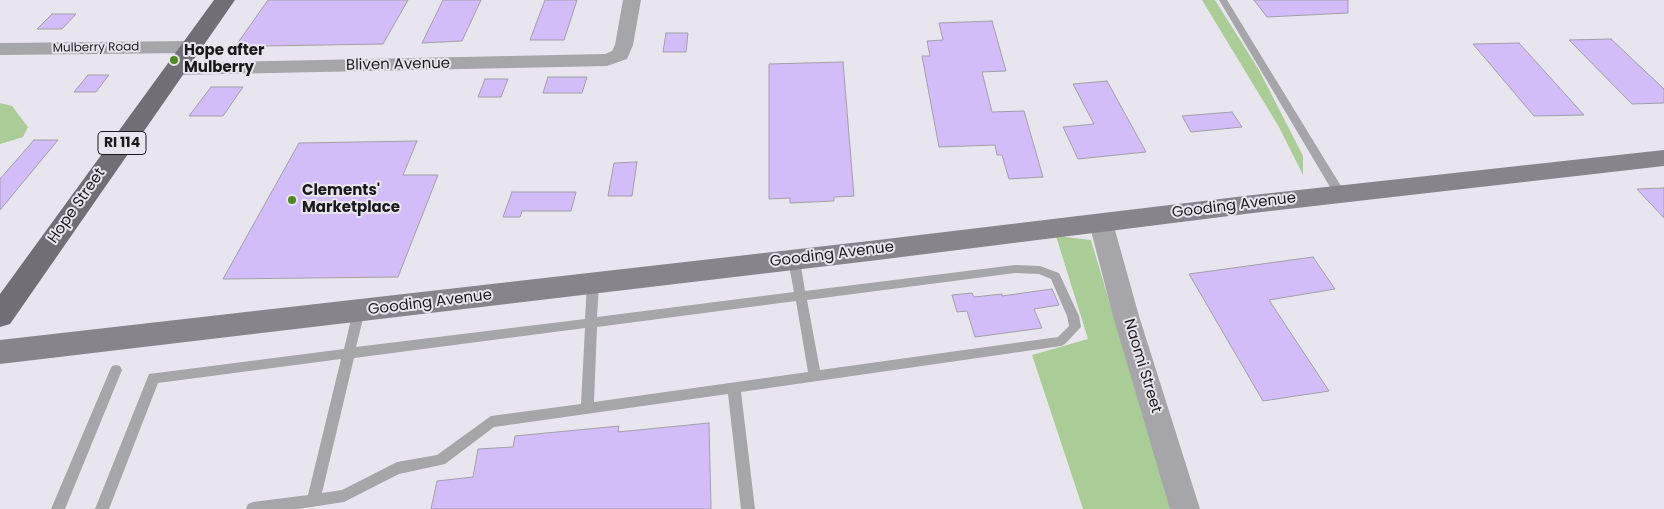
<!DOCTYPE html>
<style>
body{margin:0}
canvas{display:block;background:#e8e5ee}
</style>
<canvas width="1664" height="509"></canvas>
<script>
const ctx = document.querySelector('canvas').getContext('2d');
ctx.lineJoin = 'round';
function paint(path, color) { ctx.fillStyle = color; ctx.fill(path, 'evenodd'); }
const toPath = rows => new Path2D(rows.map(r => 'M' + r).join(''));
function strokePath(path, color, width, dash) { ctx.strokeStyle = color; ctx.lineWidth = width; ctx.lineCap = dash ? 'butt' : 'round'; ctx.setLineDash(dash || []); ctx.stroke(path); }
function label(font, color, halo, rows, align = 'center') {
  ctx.font = font + ' Poppins,sans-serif'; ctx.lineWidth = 4; ctx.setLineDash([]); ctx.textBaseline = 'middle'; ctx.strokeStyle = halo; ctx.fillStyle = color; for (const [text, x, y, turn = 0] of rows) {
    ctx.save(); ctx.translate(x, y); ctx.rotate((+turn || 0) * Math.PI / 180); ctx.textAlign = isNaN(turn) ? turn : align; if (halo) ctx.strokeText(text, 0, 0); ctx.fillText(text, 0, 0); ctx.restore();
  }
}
paint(toPath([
 [1202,0,1215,0,1259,70,1303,156,1303,175,1279,127],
 [0,103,12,106,28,127,23,137,0,144],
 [1056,236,1091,240,1171,509,1083,509,1032,355,1088,339]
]), '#aacd97');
const building = toPath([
 [268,0,408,0,383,44,264,46,258,54,230,54,268,0],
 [443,0,481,0,462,41,422,43,443,0],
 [545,0,577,0,564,40,530,40,545,0],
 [1254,0,1348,0,1348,13,1267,17,1254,0],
 [52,14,76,14,62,29,37,29,52,14],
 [992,21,1006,71,982,72,992,112,1024,111,1043,177,1009,179,1002,155,997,155,995,145,939,147,922,56,930,56,927,41,943,40,939,23,992,21],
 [666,33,688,33,686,52,663,52,666,33],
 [1611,39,1664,89,1664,103,1632,104,1569,40,1611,39],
 [1519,43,1584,115,1534,116,1473,44,1519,43],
 [843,62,854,196,834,197,834,201,790,203,790,198,769,199,769,64,843,62],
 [88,75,109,75,96,92,74,92,88,75],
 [548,77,587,77,582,93,543,93,548,77],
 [485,79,508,79,501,97,478,97,485,79],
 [1107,81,1146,152,1078,159,1063,127,1094,124,1073,84,1107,81],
 [211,87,243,87,223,116,189,116,211,87],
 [1232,112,1242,127,1191,132,1182,116,1232,112],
 [34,140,58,140,0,210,0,179,34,140],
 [417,141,403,175,438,175,398,277,223,279,299,143,417,141],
 [637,162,632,196,608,196,614,163,637,162],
 [1664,188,1664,218,1637,189,1664,188],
 [512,192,576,192,571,211,522,211,520,217,503,217,512,192],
 [1313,257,1335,289,1269,300,1329,391,1263,401,1189,274,1313,257],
 [1052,289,1059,305,1034,309,1042,328,975,337,967,311,957,312,952,295,972,293,974,297,1002,294,1002,296,1052,289],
 [709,423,711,509,431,509,437,481,473,477,478,449,513,447,515,436,619,426,618,432,709,423]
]);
paint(building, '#d3bdf8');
strokePath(building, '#a29fa7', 1);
paint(toPath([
 [1219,0,1227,0,1344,191,1345,194,1344,197,1336,197,1219,0],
 [794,256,800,260,805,291,1015,265,1040,266,1059,273,1079,316,1081,327,1065,344,1061,346,741,392,755,509,741,509,728,394,494,427,445,464,399,474,344,502,298,509,246,509,248,504,253,502,308,495,341,359,158,383,109,509,95,509,149,374,344,349,353,311,355,308,359,306,363,308,365,311,356,347,585,319,587,283,589,280,593,279,597,280,599,283,597,317,794,292,788,260,794,256],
 [1015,273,1039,274,1051,279,1067,316,1069,326,1058,337,820,370,807,300,1015,273],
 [796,301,808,372,594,402,597,327,796,301],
 [585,328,581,404,491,416,437,455,397,462,342,490,322,493,354,358,585,328],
 [116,365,120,366,122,370,65,509,51,509,110,370,112,366,116,365]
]), '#a6a5a9');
paint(toPath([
 [623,0,641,0,633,45,627,59,607,66,176,75,169,73,166,69,169,65,176,63,605,54,612,51,615,45,623,0],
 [191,41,198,43,200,47,198,51,191,53,0,55,0,43,191,41],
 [1101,215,1109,217,1113,223,1139,316,1200,509,1170,509,1113,316,1089,223,1093,217,1101,215]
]), '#a6a5a9');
paint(toPath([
 [1664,150,1664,166,1253,213,878,260,0,364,0,340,878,240,1253,195,1664,150]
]), '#87858b');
paint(toPath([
 [214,0,235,0,10,324,0,327,0,294,214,0]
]), '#716f75');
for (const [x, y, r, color] of [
 [174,60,5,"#4f8824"],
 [292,200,5,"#4f8824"]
]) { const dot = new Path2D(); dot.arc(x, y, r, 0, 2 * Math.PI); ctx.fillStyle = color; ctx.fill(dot); strokePath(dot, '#e8e5ee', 2); }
label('12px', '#1a191c', '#e8e5ee', [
 ["Mulberry Road",96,48,-1]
]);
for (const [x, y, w] of [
 [122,143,48]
]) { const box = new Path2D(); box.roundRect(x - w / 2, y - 11.5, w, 23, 4); ctx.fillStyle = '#e8e5ee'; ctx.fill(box); strokePath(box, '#1a191c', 1); }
label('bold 14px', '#1a191c', null, [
 ["RI 114",122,143]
]);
label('bold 15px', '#1a191c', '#e8e5ee', [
 ["Hope after",184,51],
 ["Mulberry",184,68],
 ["Clements'",302,191],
 ["Marketplace",302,208]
], 'left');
label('15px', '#1a191c', '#e8e5ee', [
 ["Bliven Avenue",398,65,-1],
 ["Hope Street",77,206,-55],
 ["Gooding Avenue",1234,206,-7],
 ["Gooding Avenue",832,255,-7],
 ["Gooding Avenue",430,303,-7],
 ["Naomi Street",1142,366,73]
]);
</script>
